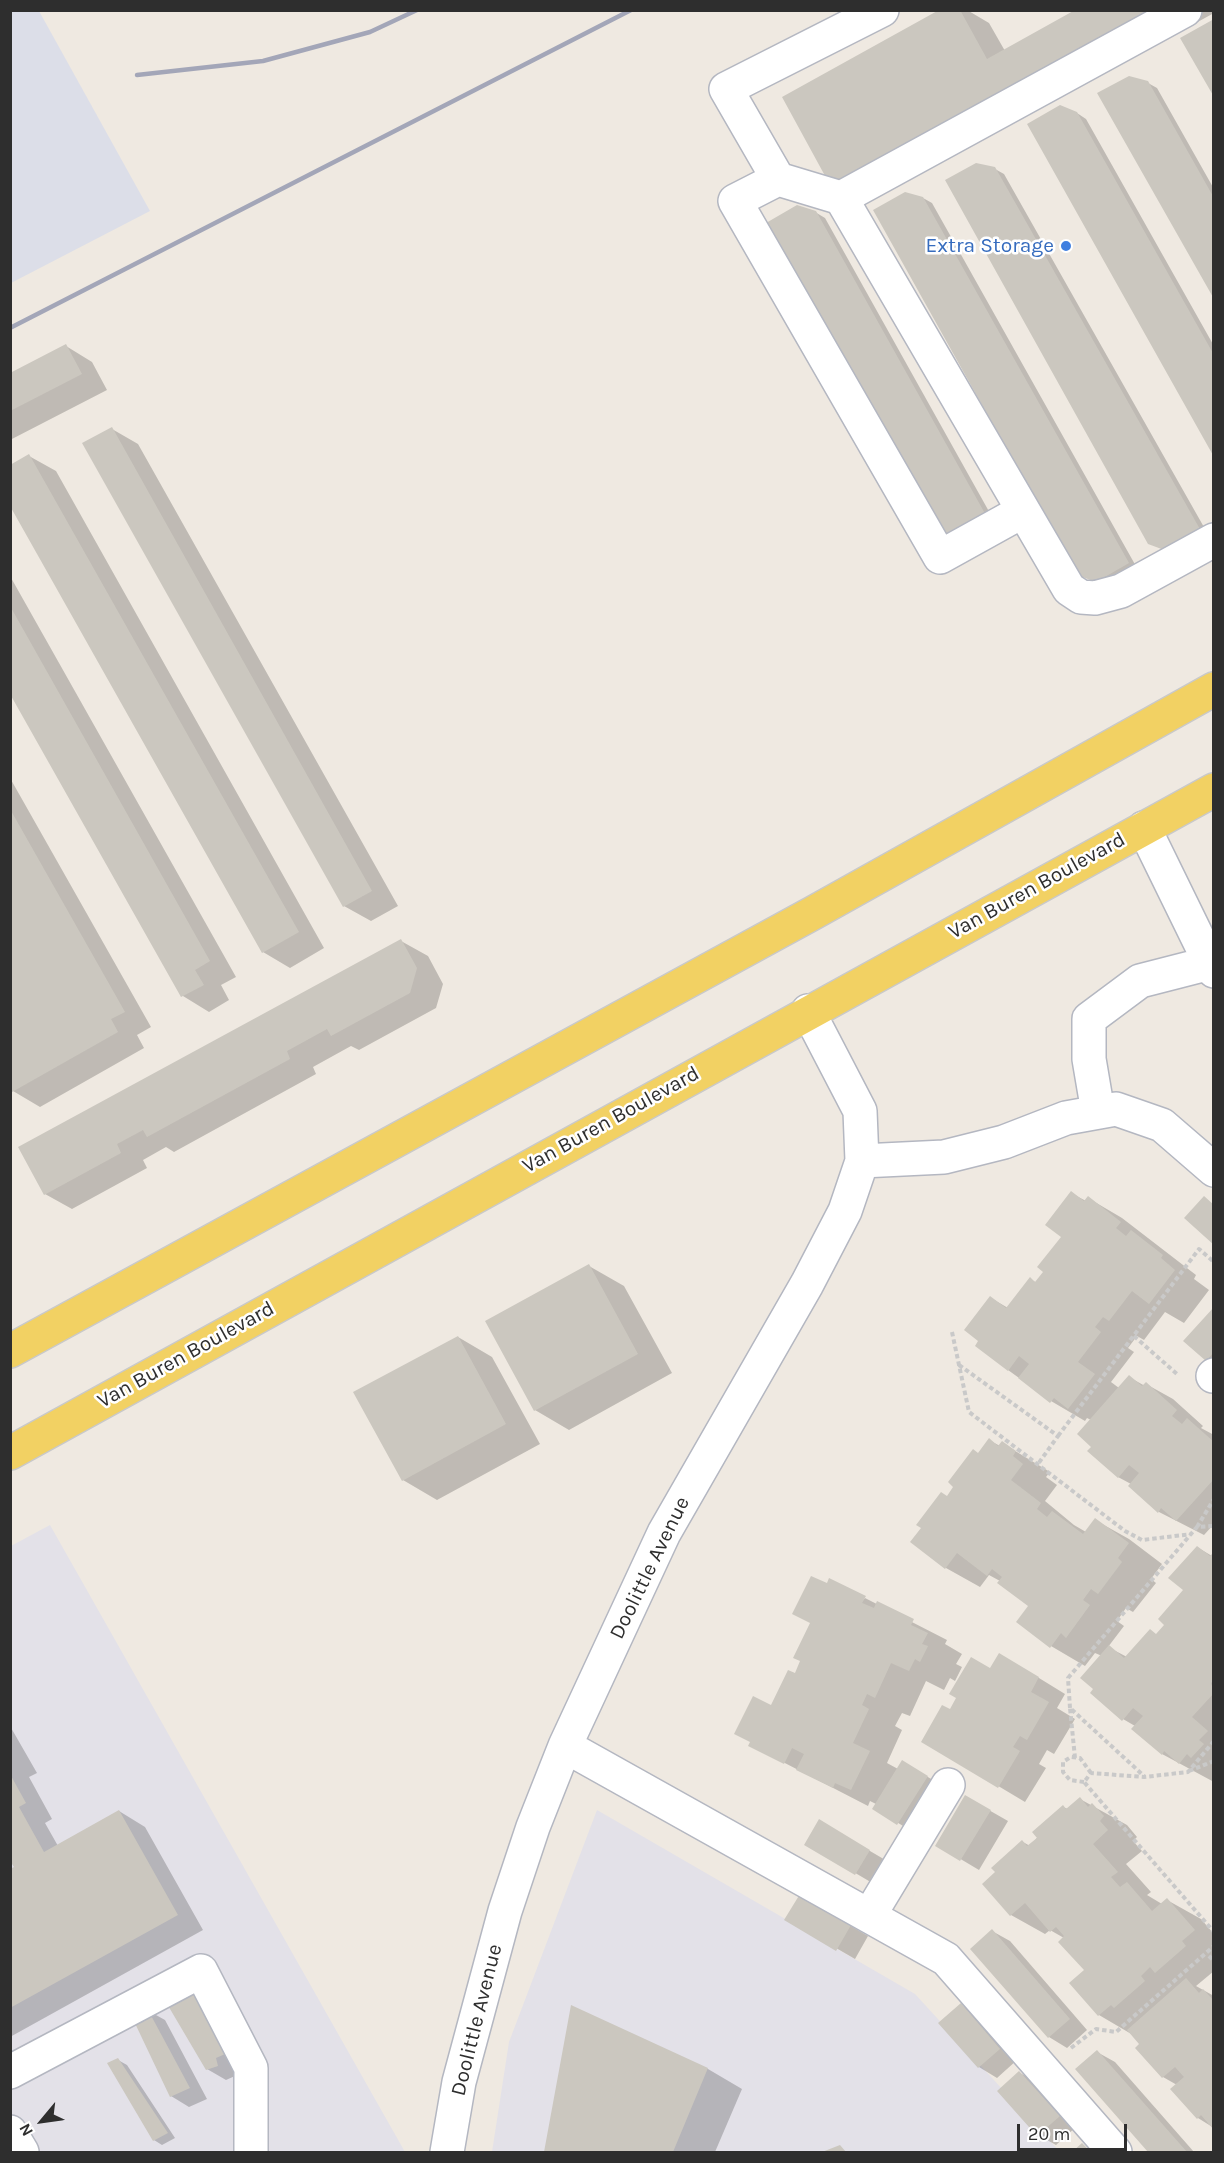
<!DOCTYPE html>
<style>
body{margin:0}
#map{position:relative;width:1224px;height:2163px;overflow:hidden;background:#efe9e1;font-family:Karla,sans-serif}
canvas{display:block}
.frame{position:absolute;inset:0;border:12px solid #2e2e2e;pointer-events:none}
.north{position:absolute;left:12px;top:2091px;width:60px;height:60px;-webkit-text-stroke:4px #fff;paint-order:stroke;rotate:241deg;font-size:16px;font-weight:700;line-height:24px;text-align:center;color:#2e2e2e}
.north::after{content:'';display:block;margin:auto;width:21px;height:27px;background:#2e2e2e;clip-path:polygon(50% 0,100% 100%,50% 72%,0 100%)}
.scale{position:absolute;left:1017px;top:2124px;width:110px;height:27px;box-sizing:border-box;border:3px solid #2e2e2e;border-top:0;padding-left:8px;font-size:18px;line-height:21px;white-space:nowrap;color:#2e2e2e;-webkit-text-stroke:4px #fff;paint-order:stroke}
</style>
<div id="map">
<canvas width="1224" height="2163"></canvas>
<div class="frame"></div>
<div class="north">N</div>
<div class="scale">20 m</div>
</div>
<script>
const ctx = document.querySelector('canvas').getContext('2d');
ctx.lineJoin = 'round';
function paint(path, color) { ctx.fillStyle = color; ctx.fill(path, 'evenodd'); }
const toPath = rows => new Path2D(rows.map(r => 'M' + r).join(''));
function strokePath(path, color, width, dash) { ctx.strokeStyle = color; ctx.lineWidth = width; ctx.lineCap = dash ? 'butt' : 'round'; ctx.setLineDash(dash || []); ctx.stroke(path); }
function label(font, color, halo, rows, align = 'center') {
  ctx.font = font + ' Karla,sans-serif'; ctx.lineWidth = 5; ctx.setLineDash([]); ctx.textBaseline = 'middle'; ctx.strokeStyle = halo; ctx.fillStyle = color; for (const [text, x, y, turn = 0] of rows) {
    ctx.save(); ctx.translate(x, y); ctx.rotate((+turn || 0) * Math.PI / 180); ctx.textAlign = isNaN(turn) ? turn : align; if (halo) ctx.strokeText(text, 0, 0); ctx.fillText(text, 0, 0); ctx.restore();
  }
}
paint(toPath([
 [50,1525,405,2152,11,2152,11,1546],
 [597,1810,915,1994,1060,2152,492,2152,509,2042]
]), '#e3e1e8');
paint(toPath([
 [11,10,39,11,150,211,11,283]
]), '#dcdee8');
paint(toPath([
 [942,10,967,10,989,23,1005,51,1078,10,1214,10,1214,13,866,204,831,184],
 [1148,83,1157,88,1214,189,1214,296],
 [1077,113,1086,119,1214,346,1214,454],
 [995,169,1004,174,1209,536,1176,555,1149,543],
 [923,198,932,203,1137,568,1106,585,1079,574],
 [815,212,825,218,996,524,948,535,939,530],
 [66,346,92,362,107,390,10,440,10,375],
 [112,429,138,444,398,906,371,921,344,906],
 [29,456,56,471,324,948,290,968,263,952],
 [10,576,236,977,221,985,229,1000,209,1012,183,996,10,691],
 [10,778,151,1027,137,1035,144,1048,40,1107,13,1091,10,1086],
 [401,941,428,956,443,984,436,1008,359,1050,351,1046,313,1067,316,1074,174,1152,166,1147,143,1160,147,1168,72,1209,45,1194],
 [1071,1193,1086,1201,1088,1198,1122,1218,1196,1275,1194,1279,1209,1290,1184,1323,1165,1312,1144,1340,1137,1336,1128,1348,1134,1352,1111,1382,1119,1388,1129,1377,1145,1386,1146,1384,1173,1399,1203,1426,1201,1428,1214,1435,1214,1524,1204,1535,1159,1512,1131,1484,1118,1477,1093,1447,1091,1420,1087,1418,1085,1421,1051,1401,1008,1370,991,1298,1008,1308,1030,1279,1037,1283,1046,1271,1063,1236],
 [589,1266,624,1286,672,1373,569,1430,535,1410],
 [1214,1309,1214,1363,1207,1360],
 [458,1337,492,1357,540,1444,437,1500,403,1480],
 [989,1440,1000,1446,1002,1443,1050,1472,1046,1477,1057,1485,1045,1501,1074,1525,1086,1532,1095,1520,1129,1539,1162,1564,1151,1579,1156,1583,1133,1612,1126,1608,1117,1621,1124,1626,1108,1647,1127,1657,1150,1631,1157,1635,1166,1625,1185,1590,1197,1547,1212,1556,1214,1554,1214,1782,1162,1754,1135,1726,1123,1719,1102,1656,1095,1653,1085,1666,1051,1646,1030,1606,1000,1581,989,1575,980,1587,946,1568,948,1497],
 [865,1598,947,1640,945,1644,962,1654,956,1664,962,1667,955,1681,950,1678,944,1690,926,1681,910,1716,902,1713,895,1726,902,1730,887,1763,898,1769,902,1762,945,1787,916,1834,874,1808,876,1804,870,1801,868,1806,750,1745,772,1707,795,1675],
 [991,1670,1026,1670,1065,1694,1057,1708,1075,1719,1054,1754,1047,1750,1039,1764,1046,1768,1025,1802,923,1741],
 [10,1726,37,1773,29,1777,52,1819,45,1823,58,1846,119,1811,145,1827,203,1930,10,2037,10,1871,16,1868,10,1858],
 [966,1797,1008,1821,979,1870,937,1845],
 [1080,1799,1127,1825,1137,1837,1133,1841,1142,1851,1126,1864,1151,1892,1147,1895,1162,1904,1167,1900,1201,1919,1214,1934,1214,1971,1196,1986,1214,1996,1214,2128,1198,2118,1173,2089,1177,2085,1163,2077,1133,2035,1099,2015,1086,1970,1064,1938,1050,1930,1045,1934,1011,1915,997,1872,1023,1842,1030,1846,1063,1807,1068,1809],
 [819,1821,887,1861,874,1884,806,1844],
 [800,1896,868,1936,855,1959,786,1919],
 [992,1931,1010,1941,1087,2030,1067,2048,1049,2037,972,1949],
 [191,1978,234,2068,235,2076,226,2080,207,2069],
 [961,2005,979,2015,1017,2060,997,2078,979,2067],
 [572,2007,708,2069,742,2089,715,2152,546,2152],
 [147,2010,165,2020,207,2099,189,2107,171,2096],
 [1097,2052,1115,2062,1194,2152,1150,2152,1077,2069],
 [118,2060,127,2065,175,2138,162,2145,154,2140],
 [1020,2073,1038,2083,1076,2127,1056,2145,1038,2135]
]), '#0003');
paint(toPath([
 [939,10,960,10,987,59,1075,10,1149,10,830,185,782,97],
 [1214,19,1214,97,1180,38],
 [1129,76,1148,81,1214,198,1214,299,1097,93],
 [1060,105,1077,112,1214,355,1214,457,1027,124],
 [976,163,995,167,1201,531,1167,551,1148,544,945,180],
 [905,192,923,197,1129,563,1096,582,1077,575,873,210],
 [797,205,816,211,988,519,956,537,938,531,766,223],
 [66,344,82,374,10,411,10,373],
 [112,427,372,891,343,907,82,443],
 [29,454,299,932,262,953,10,506,10,465],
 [10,606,210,961,195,970,204,985,181,997,10,694],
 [10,809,125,1012,111,1019,118,1032,12,1092],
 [401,939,417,968,410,993,331,1036,327,1029,287,1051,290,1059,147,1137,143,1130,117,1144,121,1153,44,1195,18,1147],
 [1071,1191,1084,1201,1088,1196,1121,1222,1116,1228,1126,1236,1131,1230,1163,1255,1161,1258,1175,1270,1149,1304,1132,1291,1109,1321,1103,1317,1095,1327,1101,1332,1078,1362,1095,1374,1068,1409,1054,1398,1050,1403,1018,1378,1029,1364,1019,1356,1008,1371,975,1346,978,1341,964,1330,990,1296,1006,1308,1030,1277,1035,1282,1043,1272,1037,1267,1061,1237,1045,1225],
 [1204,1196,1214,1205,1214,1245,1184,1218],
 [589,1264,638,1354,534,1411,485,1321],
 [1214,1307,1214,1352,1206,1361,1183,1341],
 [458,1336,506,1424,402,1481,353,1392],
 [1129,1375,1142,1386,1146,1382,1177,1410,1172,1416,1182,1424,1187,1418,1214,1442,1214,1479,1176,1521,1161,1508,1158,1513,1128,1486,1139,1473,1129,1465,1118,1478,1087,1451,1091,1447,1077,1434],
 [989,1438,998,1446,1002,1441,1016,1451,1013,1456,1023,1464,1011,1480,1041,1503,1037,1509,1047,1517,1052,1511,1083,1534,1095,1518,1129,1543,1118,1558,1122,1562,1098,1594,1091,1589,1083,1600,1090,1605,1066,1638,1061,1633,1050,1648,1016,1622,1028,1606,997,1583,1002,1577,992,1569,987,1576,957,1553,945,1569,910,1542,921,1528,916,1525,941,1492,947,1496,953,1487,948,1482,973,1449,978,1453],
 [1197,1546,1210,1556,1214,1552,1214,1680,1211,1683,1214,1693,1192,1717,1208,1731,1199,1740,1204,1744,1191,1758,1187,1754,1179,1764,1164,1751,1162,1755,1131,1729,1143,1716,1133,1708,1122,1721,1090,1693,1093,1689,1080,1678,1109,1645,1124,1658,1150,1629,1156,1634,1164,1625,1158,1619,1183,1590,1168,1578],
 [811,1576,827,1583,829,1578,866,1596,862,1603,874,1608,877,1601,914,1619,911,1625,928,1633,922,1644,928,1646,920,1662,915,1659,909,1671,891,1663,875,1698,867,1694,862,1705,869,1709,853,1743,870,1751,851,1790,835,1783,833,1788,796,1770,804,1754,792,1748,784,1764,748,1746,750,1742,734,1734,753,1696,771,1705,788,1670,795,1673,800,1661,793,1658,810,1623,792,1614],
 [999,1653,1039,1677,1031,1692,1049,1702,1027,1740,1020,1736,1013,1747,1020,1751,998,1788,921,1742,942,1705,950,1709,956,1698,949,1694,971,1657,990,1668],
 [902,1760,928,1776,897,1825,872,1809],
 [10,1774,26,1803,19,1807,44,1852,119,1810,178,1915,10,2008,10,1869,14,1867,10,1861],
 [965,1795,991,1810,960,1861,935,1846],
 [1080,1797,1088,1807,1092,1803,1104,1816,1100,1821,1108,1830,1093,1844,1118,1872,1111,1877,1120,1887,1127,1882,1152,1911,1167,1898,1195,1930,1182,1941,1186,1946,1155,1973,1150,1967,1141,1976,1145,1981,1114,2008,1111,2005,1098,2016,1069,1983,1084,1970,1058,1942,1064,1936,1056,1927,1050,1932,1025,1903,1010,1916,982,1884,995,1872,991,1868,1022,1840,1027,1846,1037,1838,1032,1832,1063,1805,1066,1809],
 [819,1819,870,1850,855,1875,804,1845],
 [800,1894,851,1925,836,1951,784,1920],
 [992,1929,1070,2019,1048,2038,970,1949],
 [191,1977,232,2051,216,2058,218,2066,206,2070,160,1992],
 [1186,1978,1199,1993,1203,1989,1214,2001,1214,2130,1201,2115,1197,2119,1170,2089,1184,2077,1175,2067,1162,2078,1135,2048,1139,2044,1127,2030],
 [961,2003,1000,2049,978,2068,938,2023],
 [571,2005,708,2068,673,2152,544,2152],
 [147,2008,190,2088,170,2097,132,2017],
 [1097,2050,1187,2152,1148,2152,1075,2069],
 [118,2058,168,2133,153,2141,107,2063],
 [1019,2071,1060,2116,1037,2136,997,2091],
 [1082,2143,1091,2152,1072,2152],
 [840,2145,846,2152,822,2152]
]), '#cbc7bf');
const minor = toPath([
 [1185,10,841,198,1069,589,1081,597,1095,598,1121,591,1214,540],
 [778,179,735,201,940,557,1023,511],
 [841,198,778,179,726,89,882,10],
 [1144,828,1214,971],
 [1098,1112,1089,1059,1089,1019,1140,981,1214,962],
 [862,1161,944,1157,1004,1142,1066,1118,1116,1109,1162,1125,1214,1170],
 [1213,1376,1214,1375],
 [565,1746,946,1959,1115,2152],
 [869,1916,948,1785],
 [10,2072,201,1971,251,2068,251,2152],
 [10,2132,22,2152],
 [447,2152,459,2082,505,1911,533,1827,565,1746,664,1533,807,1284,845,1211,862,1161,860,1111,808,1011]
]);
const major = toPath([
 [10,1351,813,913,1214,689],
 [10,1453,1214,790]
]);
strokePath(minor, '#b4b7c1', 36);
strokePath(major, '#c9c9c9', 36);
strokePath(toPath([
 [952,1332,969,1412,1125,1531,1142,1540,1192,1534],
 [1134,1336,1178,1375],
 [959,1365,1058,1436,1038,1464],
 [1058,1436,1199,1249,1214,1262],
 [1197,1527,1214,1499],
 [1070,1708,1068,1678,1197,1527,1214,1526],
 [1214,1741,1188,1772,1144,1777,1091,1773,1084,1782,1214,1932],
 [1075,1758,1070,1708,1144,1776],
 [1189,1771,1214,1761],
 [1084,1782,1070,1780,1063,1772,1063,1762,1071,1757,1080,1758,1091,1773],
 [1209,1956,1214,1961],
 [1071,2048,1096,2029,1116,2032,1214,1946]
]), '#c9c9c9', 4, [4.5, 3]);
strokePath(minor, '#fff', 33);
strokePath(major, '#f2d163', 33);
strokePath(toPath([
 [137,75,263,61,370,32,417,10],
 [10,328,631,10]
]), '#a3a6b8', 4.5);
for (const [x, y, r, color] of [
 [1066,246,6,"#3f7fe0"]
]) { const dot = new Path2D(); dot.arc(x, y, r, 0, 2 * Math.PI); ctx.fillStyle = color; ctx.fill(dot); strokePath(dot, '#fff', 2); }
label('21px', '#366cbe', '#fff', [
 ["Extra Storage",1054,246]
], 'right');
label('21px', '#2e2e2e', '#fff', [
 ["Van Buren Boulevard",1037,886,-29],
 ["Van Buren Boulevard",611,1120,-29],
 ["Van Buren Boulevard",186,1355,-29],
 ["Doolittle Avenue",650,1568,-64],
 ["Doolittle Avenue",477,2020,-76]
]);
</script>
